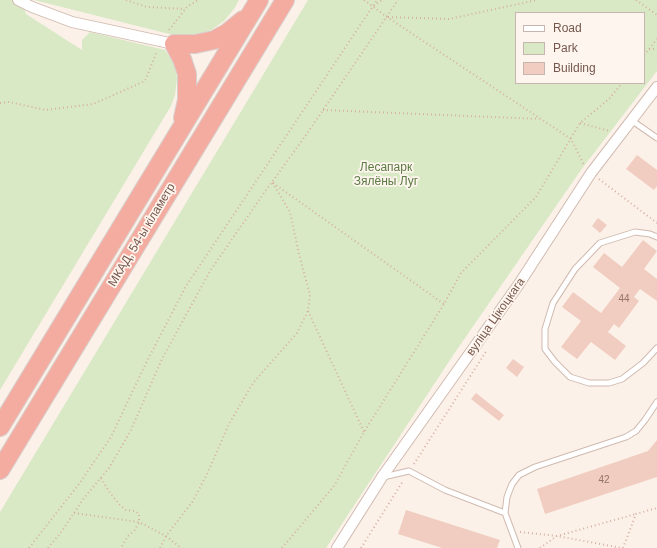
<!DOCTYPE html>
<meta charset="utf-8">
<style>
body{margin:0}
#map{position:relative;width:657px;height:548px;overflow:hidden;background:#fcf1e8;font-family:Arial,sans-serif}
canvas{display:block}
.legend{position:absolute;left:515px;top:12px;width:130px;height:72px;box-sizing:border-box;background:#fef6ee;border:1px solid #c7b6ad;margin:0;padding:5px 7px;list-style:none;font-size:12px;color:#75564c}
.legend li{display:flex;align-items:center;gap:8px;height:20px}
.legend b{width:20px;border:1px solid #c7b6ad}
</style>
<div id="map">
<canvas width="657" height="548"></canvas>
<ul class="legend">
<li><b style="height:5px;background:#fff"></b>Road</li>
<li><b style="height:11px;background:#d9e9c6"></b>Park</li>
<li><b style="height:11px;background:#f0cdc0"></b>Building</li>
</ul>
</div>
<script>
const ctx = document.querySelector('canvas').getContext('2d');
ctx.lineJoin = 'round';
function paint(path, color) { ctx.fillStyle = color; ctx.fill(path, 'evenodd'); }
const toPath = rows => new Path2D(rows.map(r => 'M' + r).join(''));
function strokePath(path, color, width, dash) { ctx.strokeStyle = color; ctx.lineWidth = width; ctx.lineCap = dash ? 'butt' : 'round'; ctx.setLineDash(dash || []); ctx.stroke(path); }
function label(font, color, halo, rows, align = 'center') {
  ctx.font = font + ' Arial,sans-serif'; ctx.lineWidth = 3.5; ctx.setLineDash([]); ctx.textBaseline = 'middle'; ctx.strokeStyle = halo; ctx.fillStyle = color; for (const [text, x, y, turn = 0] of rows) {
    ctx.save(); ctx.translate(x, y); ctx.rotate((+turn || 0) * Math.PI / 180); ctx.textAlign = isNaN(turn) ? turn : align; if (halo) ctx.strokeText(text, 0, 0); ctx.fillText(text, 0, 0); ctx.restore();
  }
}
paint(toPath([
 [0,0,21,0,26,14,82,50,82,40,90,32,165,50,175,65,177,79,175,95,171,106,0,390],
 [34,0,239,0,234,9,224,21,211,30,194,36,177,36],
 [308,0,657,0,657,71,581,170,456,351,326,548,0,548,0,512],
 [516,13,644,13,644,83,516,83]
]), '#d9e9c6');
paint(toPath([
 [637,155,657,170,657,186,654,190,626,169],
 [598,218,607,225,600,233,592,226],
 [643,240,657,251,644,269,657,279,657,301,640,289,634,297,639,301,619,328,614,324,608,332,626,346,615,360,591,342,577,359,561,347,581,321,562,307,573,292,601,313,620,288,593,267,604,253,622,267],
 [513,359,524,367,517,377,506,368],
 [476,393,504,415,499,421,471,399],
 [657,440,657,477,545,514,537,489,648,451],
 [406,510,500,540,497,548,442,548,398,534]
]), '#f0cdc0');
const lane = toPath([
 [631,120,657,138],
 [657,237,650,234,635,232,600,243,575,269,553,303,545,329,545,349,555,362,570,377,589,383,609,383,622,379,643,363,657,348],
 [383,477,409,471,445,490,505,513],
 [518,548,505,513,507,497,512,484,519,475,535,467,626,437,636,431,645,420,657,402]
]);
const street = toPath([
 [18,0,32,7,72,22,174,44],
 [337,548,382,477,519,284,591,173,657,87]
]);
const highway = toPath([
 [174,44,195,44,214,40,227,33,243,20],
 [174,44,182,59,187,74,187,100,183,118],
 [0,427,259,0],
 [0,470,285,0]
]);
strokePath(lane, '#d0bab0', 7);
strokePath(street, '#d0bab0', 12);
strokePath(highway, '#d8d0cd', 20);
strokePath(toPath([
 [126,0,147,7,185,9],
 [364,0,387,17,571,139,584,165],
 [636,0,657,15],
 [374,6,382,0],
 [388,17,449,19,537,0],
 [169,30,187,7,198,0],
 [649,49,657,49],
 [644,55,657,39],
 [0,103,9,102,46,110,93,104,145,81,157,51],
 [323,110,539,119],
 [580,123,610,131],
 [599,179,657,223],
 [273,183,444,304],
 [308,311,364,432],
 [414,464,487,350],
 [101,478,110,493,120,505,126,510,135,511,139,514,139,522,135,530,128,536,121,548],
 [74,513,139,522,166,536,181,548],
 [520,532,557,536,622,548],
 [29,548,79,484,111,437,145,365,186,286,377,0],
 [48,548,62,531,84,498,109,468,131,430,162,359,210,271,264,193,304,138,398,0],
 [160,548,166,536,193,501,208,472,229,424,253,383,297,333,308,311,310,295,299,254,290,212,272,182],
 [282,548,334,486,364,432,444,304,461,273,536,197,580,123,609,99,622,83],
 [361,548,403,481],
 [540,548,557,536,636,514],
 [623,548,636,514,657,508]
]), '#d6b0a3', 2, [1, 3]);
strokePath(lane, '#fff', 5);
strokePath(street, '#fff', 10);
strokePath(highway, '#f4aca1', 18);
label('10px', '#947469', null, [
 ["44",624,299],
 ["42",604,480]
]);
label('12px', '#5c7a44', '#fef6ee', [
 ["Лесапарк",386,168],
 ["Зялёны Луг",386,182]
]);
label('12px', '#75564c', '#fef6ee', [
 ["МКАД, 54-ы кіламетр",142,235,-59],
 ["вуліца Цікоцкага",496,317,-55]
]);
</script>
